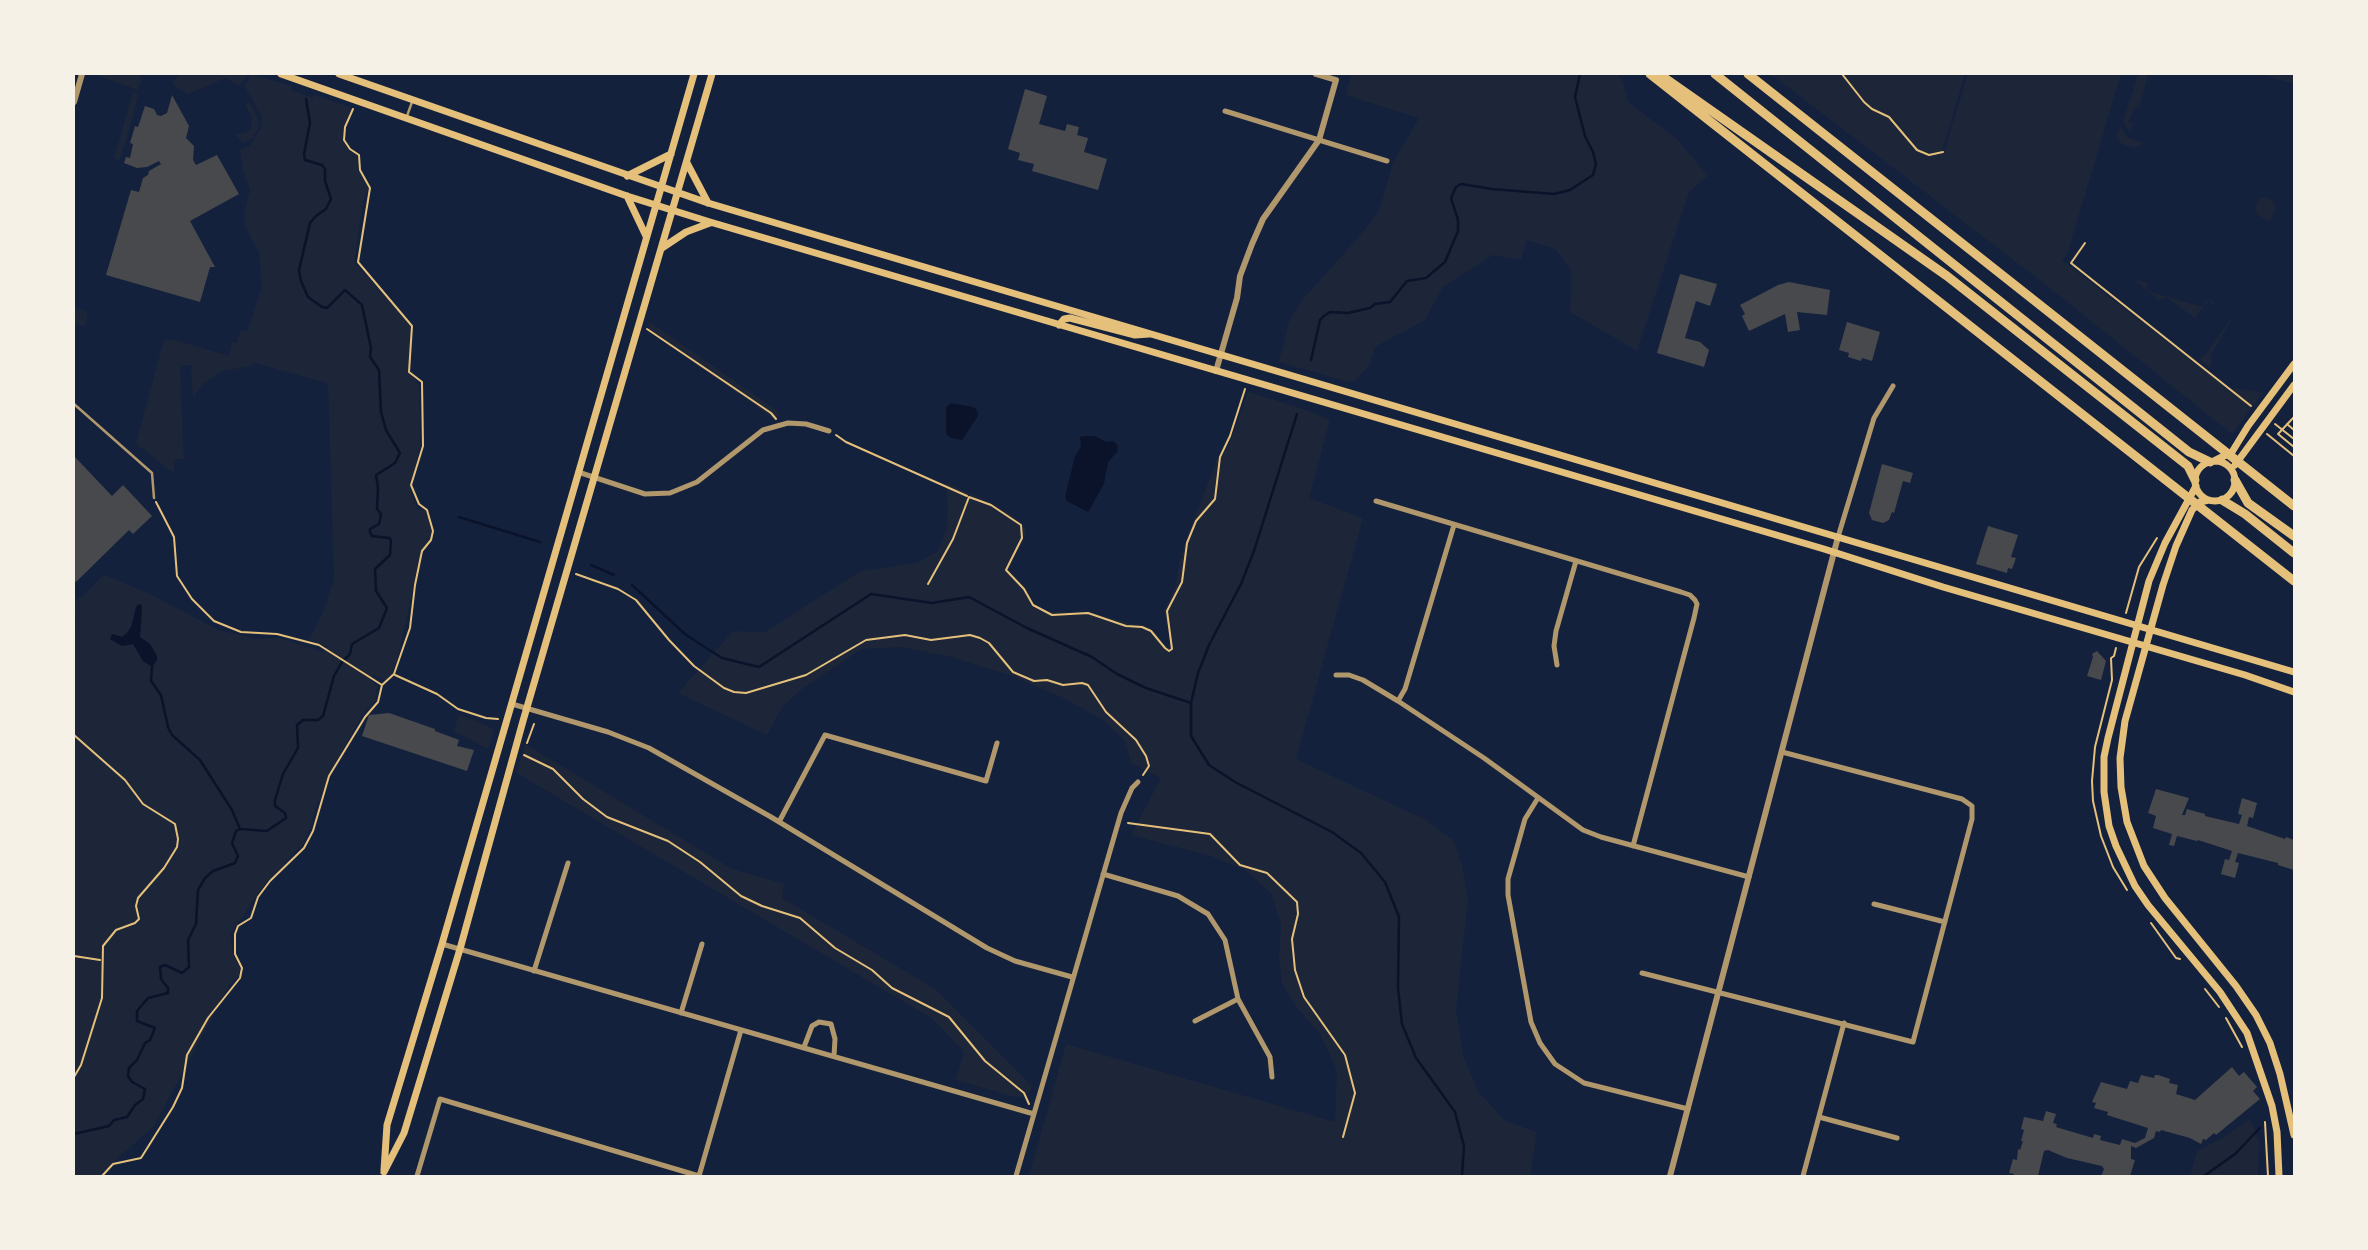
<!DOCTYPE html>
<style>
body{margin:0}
#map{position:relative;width:2368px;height:1250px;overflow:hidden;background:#14213d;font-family:Ubuntu,sans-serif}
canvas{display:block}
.frame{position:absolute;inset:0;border:75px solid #f6f1e7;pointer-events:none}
</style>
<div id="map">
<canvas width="2368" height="1250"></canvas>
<div class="frame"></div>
</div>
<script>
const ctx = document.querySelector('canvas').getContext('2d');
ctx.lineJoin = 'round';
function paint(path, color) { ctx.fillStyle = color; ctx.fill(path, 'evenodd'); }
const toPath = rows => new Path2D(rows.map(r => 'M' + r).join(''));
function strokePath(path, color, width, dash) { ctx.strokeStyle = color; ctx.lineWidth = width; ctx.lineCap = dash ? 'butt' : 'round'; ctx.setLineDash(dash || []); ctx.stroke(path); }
paint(toPath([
 [97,74,140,74,141,81,138,90,104,78],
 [181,74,247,74,245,80,239,85,225,78,188,94,174,86,173,81],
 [250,74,292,86,291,90,313,98,315,95,352,108,344,126,343,141,349,150,357,156,358,170,366,180,368,188,363,204,354,262,412,326,409,371,419,385,420,446,410,489,418,510,427,510,433,531,431,540,422,551,397,660,392,674,385,680,373,675,370,679,377,686,376,700,363,714,338,758,315,809,310,829,302,846,293,853,281,869,268,880,230,934,233,955,240,968,239,976,230,984,154,1126,117,1159,102,1176,74,1176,74,630,76,622,74,619,74,601,85,594,102,576,107,576,150,594,218,630,257,639,279,638,323,652,327,647,309,639,323,613,334,579,328,383,254,363,252,366,222,371,204,383,193,398,191,365,180,365,184,459,175,459,174,472,169,470,136,443,164,340,175,340,229,356,232,342,237,343,240,331,246,331,249,327,262,286,259,253,245,226,245,211,250,190,243,171,240,150,250,146,262,126,262,117,245,87],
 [135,608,141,626,140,637,154,649,143,661,133,644,112,634,122,637,127,633,131,627],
 [1352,74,1616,74,1622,79,1629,103,1676,138,1708,176,1689,192,1637,351,1570,312,1571,270,1555,249,1527,240,1521,260,1493,255,1443,287,1425,320,1375,347,1370,364,1355,381,1349,382,1279,362,1289,321,1302,300,1357,239,1379,211,1393,163,1419,118,1345,95],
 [1771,74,1965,74,1942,151,1943,155,1968,74,2121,74,2067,255,2062,260,2231,391,2235,388,2263,393,2232,434,2046,285],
 [2138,74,2148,74,2139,108,2136,107,2128,122,2133,124,2130,133,2123,122],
 [2259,74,2294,74,2294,84],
 [133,92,138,93,134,114,120,160,114,158],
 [248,100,257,116,259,125,253,138,243,143,235,134,246,133,251,128,252,118,246,105],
 [2120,126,2127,137,2144,143,2142,144,2135,148,2121,144,2117,136],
 [2264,197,2272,200,2276,206,2270,221,2259,216,2255,210,2258,200],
 [2133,279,2148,283,2147,290,2151,292,2199,306,2203,306,2206,299,2214,302,2214,305,2208,301,2195,318,2166,297,2160,301],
 [74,307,88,312,86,325,83,326,74,324],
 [2230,320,2233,322,2229,324,2211,355,2211,368,2199,359,2206,354],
 [650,322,775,409,781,415,773,418,648,331],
 [1248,392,1301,408,1330,420,1309,498,1363,518,1296,759,1426,820,1454,841,1462,866,1468,899,1456,1011,1464,1058,1478,1091,1505,1121,1537,1132,1530,1176,1029,1176,1066,1044,1335,1122,1337,1071,1321,1035,1298,1009,1282,983,1279,958,1281,925,1271,893,1245,870,1211,856,1131,835,1161,778,1131,763,1125,741,1103,720,1064,698,1012,676,952,657,901,647,862,649,802,689,782,707,767,735,678,693,733,631,765,632,861,571,916,563,937,552,946,531,948,507,946,483,992,503,1015,517,1026,529,1025,537,1008,570,1027,589,1033,603,1050,612,1088,612,1133,624,1144,625,1153,630,1162,643,1168,648,1171,646,1164,610,1176,586,1179,564,1187,537,1218,457,1222,457,1232,437],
 [462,715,494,729,488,749,454,731,458,717],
 [525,744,732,869,784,884,782,898,935,989,1032,1086,1029,1092,1021,1097,1015,1097,956,1080,964,1052,933,1019,520,775,517,772],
 [2250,1119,2259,1141,2258,1176,2190,1176,2197,1151,2221,1139]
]), '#1d2539');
paint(toPath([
 [951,403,973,407,977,410,978,416,962,440,951,438,946,434,946,407],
 [1085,436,1095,436,1106,442,1113,441,1117,444,1118,451,1108,462,1104,484,1088,512,1067,501,1065,497,1075,456,1081,447,1080,437],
 [137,605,141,604,142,608,140,637,150,644,157,656,157,660,152,667,143,661,133,644,122,646,110,639,112,634,122,637,127,633,131,627]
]), '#0b132b');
strokePath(toPath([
 [1311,360,1320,320,1324,316,1330,312,1348,313,1370,308,1375,304,1390,302,1407,281,1426,278,1445,262,1458,231,1458,220,1451,198,1456,187,1461,184,1492,189,1554,194,1570,190,1593,175,1596,164,1593,152,1585,136,1575,97,1580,74],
 [1297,414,1254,551,1241,584,1209,645,1198,673,1191,703,1191,736,1209,765,1235,782,1332,832,1361,853,1385,882,1399,917,1398,988,1402,1024,1416,1058,1455,1112,1464,1146,1462,1176],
 [459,517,540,542],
 [591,565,614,575],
 [632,585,686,635,722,658,759,667,871,594,932,603,969,597,1027,628,1092,657,1117,674,1146,688,1191,703],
 [152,667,151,681,161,695,168,727,172,735,200,760,232,810,240,829],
 [74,1134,109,1126,114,1120,127,1117,135,1105,143,1099,145,1089,132,1082,128,1076,129,1068,137,1060,145,1043,150,1040,155,1028,137,1021,137,1011,148,998,168,993,168,988,161,979,160,967,165,965,182,973,189,967,188,940,196,924,198,890,205,878,213,871,235,863,238,856,232,843,236,831,240,829,267,831,286,818,285,813,275,806,275,800,283,774,298,748,297,725,303,720,318,720,323,716,334,676,342,662,350,654,352,644,379,628,387,608,376,591,375,569,390,555,391,540,389,538,372,536,370,532,370,529,379,524,381,514,377,509,378,488,376,475,395,463,400,453,386,430,381,412,379,370,370,357,371,348,362,305,345,290,327,308,322,307,308,297,301,281,299,270,310,223,316,216,326,209,331,199,325,181,325,169,322,165,305,160,304,154,310,123,306,99],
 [2204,1176,2235,1154,2260,1128]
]), '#0b132b', 2.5);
paint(toPath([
 [1025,89,1047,96,1039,124,1065,131,1067,124,1079,127,1077,135,1088,138,1084,152,1107,159,1098,190,1032,171,1034,164,1018,160,1020,153,1008,149],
 [172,95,189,126,186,138,194,146,193,160,196,165,217,155,239,194,190,221,215,267,210,267,200,302,106,275,131,190,139,192,143,178,148,175,149,171,161,164,159,161,147,167,137,168,124,163,126,157,130,158,133,144,130,143,135,126,138,127,145,106,154,109,157,115,161,116,167,113],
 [1680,274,1717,284,1710,306,1696,301,1685,338,1700,342,1709,350,1704,367,1657,353],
 [1789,282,1830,290,1827,315,1797,312,1800,330,1788,332,1785,314,1749,331,1742,316,1745,314,1740,305,1778,285],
 [1847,322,1880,332,1872,361,1862,358,1861,361,1848,357,1849,353,1839,350],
 [74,456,112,496,123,485,152,516,133,534,129,530,76,582,74,580],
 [1882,464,1913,473,1910,483,1903,481,1894,513,1892,512,1889,520,1883,523,1872,520,1869,513],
 [1988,526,2018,535,2011,557,2016,558,2012,569,2008,568,2007,573,1976,564],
 [2097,651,2106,661,2101,680,2087,676,2093,657,2092,654],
 [389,713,435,729,435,731,459,740,457,746,474,750,467,771,362,736,369,715],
 [2156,789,2189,798,2182,815,2185,815,2187,809,2205,814,2205,816,2239,824,2242,815,2238,814,2242,798,2257,803,2253,818,2249,817,2247,826,2285,839,2286,837,2294,840,2294,870,2278,865,2278,863,2238,853,2235,862,2239,863,2235,878,2221,874,2225,859,2229,860,2232,851,2198,840,2197,841,2177,836,2174,846,2169,845,2172,834,2153,828,2156,816,2148,813],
 [2232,1067,2239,1076,2244,1072,2257,1087,2253,1091,2260,1099,2216,1135,2214,1133,2206,1140,2203,1139,2201,1144,2190,1138,2161,1130,2160,1132,2156,1131,2154,1138,2136,1148,2131,1146,2131,1159,2135,1160,2130,1176,2101,1176,2104,1169,2102,1166,2067,1158,2048,1150,2044,1151,2038,1176,2013,1176,2014,1174,2009,1173,2013,1159,2017,1160,2018,1149,2020,1150,2023,1141,2021,1141,2024,1130,2021,1129,2024,1117,2043,1121,2046,1111,2056,1114,2053,1123,2057,1124,2056,1127,2093,1138,2094,1134,2101,1136,2100,1140,2120,1145,2122,1139,2135,1143,2145,1138,2148,1128,2107,1115,2108,1112,2094,1108,2096,1103,2092,1102,2101,1082,2127,1089,2130,1081,2138,1083,2141,1075,2154,1078,2155,1075,2158,1075,2170,1079,2169,1083,2178,1085,2176,1094,2195,1100]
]), '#48494c');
strokePath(toPath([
 [1842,74,1864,102,1872,109,1889,117,1917,150,1929,155,1943,152],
 [2085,243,2071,263,2251,406],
 [647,329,771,413,776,419],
 [2294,417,2278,434,2294,447],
 [2275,424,2294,439],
 [2287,424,2294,430],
 [2267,434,2294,456],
 [836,435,846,442,967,496],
 [156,502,174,537,177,576,192,599,214,621,241,632,277,634,319,645,382,685],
 [576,574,618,589,636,600,669,640,694,666,724,688,734,692,746,693,806,675,866,640,905,635,931,640,970,635,980,638,989,643,1013,672,1034,681,1047,680,1063,685,1082,683,1088,685,1106,712,1136,740,1146,756,1149,766,1143,775],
 [928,584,953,539,969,497,991,505,1021,525,1022,538,1006,570,1024,589,1033,605,1052,615,1088,613,1126,626,1142,627,1151,631,1165,648,1169,651,1172,649,1167,611,1182,582,1187,543,1196,521,1215,499,1220,457,1230,436,1245,389],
 [2126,613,2139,567,2157,538],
 [2116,648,2114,656,2111,658,2112,680,2095,747,2092,781,2093,801,2101,836,2113,867,2127,890],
 [395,675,437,694,458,709,486,718,498,719],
 [74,735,125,780,143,804,175,824,178,839,177,847,164,868,138,898,136,906,139,919,135,923,116,930,103,946,102,998,81,1065,74,1077],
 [527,743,534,724],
 [524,755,553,769,583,799,607,817,668,841,700,862,741,896,762,906,800,918,835,948,872,970,892,988,949,1017,985,1061,1024,1093,1029,1104],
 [1128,823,1210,834,1240,865,1267,873,1297,902,1298,914,1292,939,1295,970,1304,997,1345,1055,1355,1093,1343,1137],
 [2151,923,2176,958,2180,959],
 [74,956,100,960],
 [2205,989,2219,1007],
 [2226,1018,2242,1047],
 [2265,1122,2268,1176],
 [102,1176,113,1164,141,1158,173,1107,182,1088,187,1055,208,1018,240,978,242,968,235,954,235,934,238,926,251,918,258,897,270,881,304,848,313,831,329,776,365,717,378,702,382,685,394,674,410,628,415,585,422,551,431,540,433,531,427,510,419,504,411,485,423,446,422,382,409,372,412,326,358,262,370,188,360,170,359,155,350,149,344,140,345,127,353,109]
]), '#e5c07b', 2);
strokePath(toPath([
 [407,116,412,102],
 [74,404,152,473,154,498]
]), '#b1986c', 2.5);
strokePath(toPath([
 [1225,111,1387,161],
 [578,472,645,494,670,493,697,482,763,430,788,423,806,424,829,431],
 [1376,501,1681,592,1690,595,1695,600,1697,604,1694,618,1633,846],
 [1838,537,1874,418,1893,386],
 [1557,665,1554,646,1556,631,1576,561],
 [1336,675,1349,675,1363,680,1398,701,1484,758,1583,830,1601,837,1749,877],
 [1398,701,1405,689,1454,525],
 [512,704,608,732,649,748,771,817,987,948,1015,961,1072,977],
 [1538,798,1525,819,1508,879,1508,895,1531,1022,1540,1043,1555,1064,1584,1083,1688,1109],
 [779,822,825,735,986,781,997,743],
 [1103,874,1178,896,1208,914,1225,940,1238,999,1270,1057,1272,1077],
 [1874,904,1945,922],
 [442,944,1034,1114],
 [534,971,568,863],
 [1642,973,1913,1042,1972,819,1972,806,1962,799,1782,752],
 [681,1013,702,944],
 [1195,1021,1238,999],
 [804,1047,812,1026,819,1022,831,1024,835,1039,834,1056],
 [1819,1117,1897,1138],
 [417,1176,440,1099,699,1176,741,1030],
 [1016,1176,1121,813,1132,788,1138,782],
 [1803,1176,1844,1023]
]), '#b1986c', 5);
strokePath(toPath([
 [74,102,82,74],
 [1216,371,1237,298,1240,276,1252,244,1263,219,1319,140,1336,80,1316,74],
 [1670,1176,1838,537]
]), '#b1986c', 6);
strokePath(toPath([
 [281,74,627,196,710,222,1824,549,1943,587,2245,675,2294,692],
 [339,74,708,203,2294,672],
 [687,163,708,203],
 [627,176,671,154],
 [627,196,646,236],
 [662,248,686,232,710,223],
 [1059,325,1064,319,1070,318,1135,335,1149,334],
 '2195 481a20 20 0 1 1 40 0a20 20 0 1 1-40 0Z',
 [2214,461,2232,452,2248,426,2294,364],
 [2235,465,2294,385],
 [2196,486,2165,543,2149,581,2108,738,2104,757,2104,792,2109,826,2116,846,2135,886,2148,905,2220,992,2247,1033,2272,1106,2277,1132,2279,1176],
 [2209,500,2200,502,2192,510,2176,546,2163,585,2125,721,2120,758,2121,787,2127,822,2144,866,2165,898,2236,986,2256,1015,2270,1043,2280,1074,2294,1135],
 [384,1170,387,1125,442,944,694,74],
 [384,1172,404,1133,460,949,523,721,712,74]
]), '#e5c07b', 7);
strokePath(toPath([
 [1650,74,2294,581],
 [1659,74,1947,276,2188,466,2195,480],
 [1715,74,2189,452,2210,462],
 [1748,74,2294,506],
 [2235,480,2248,503,2294,536],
 [2222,500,2245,514,2294,553]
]), '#e5c07b', 9);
</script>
